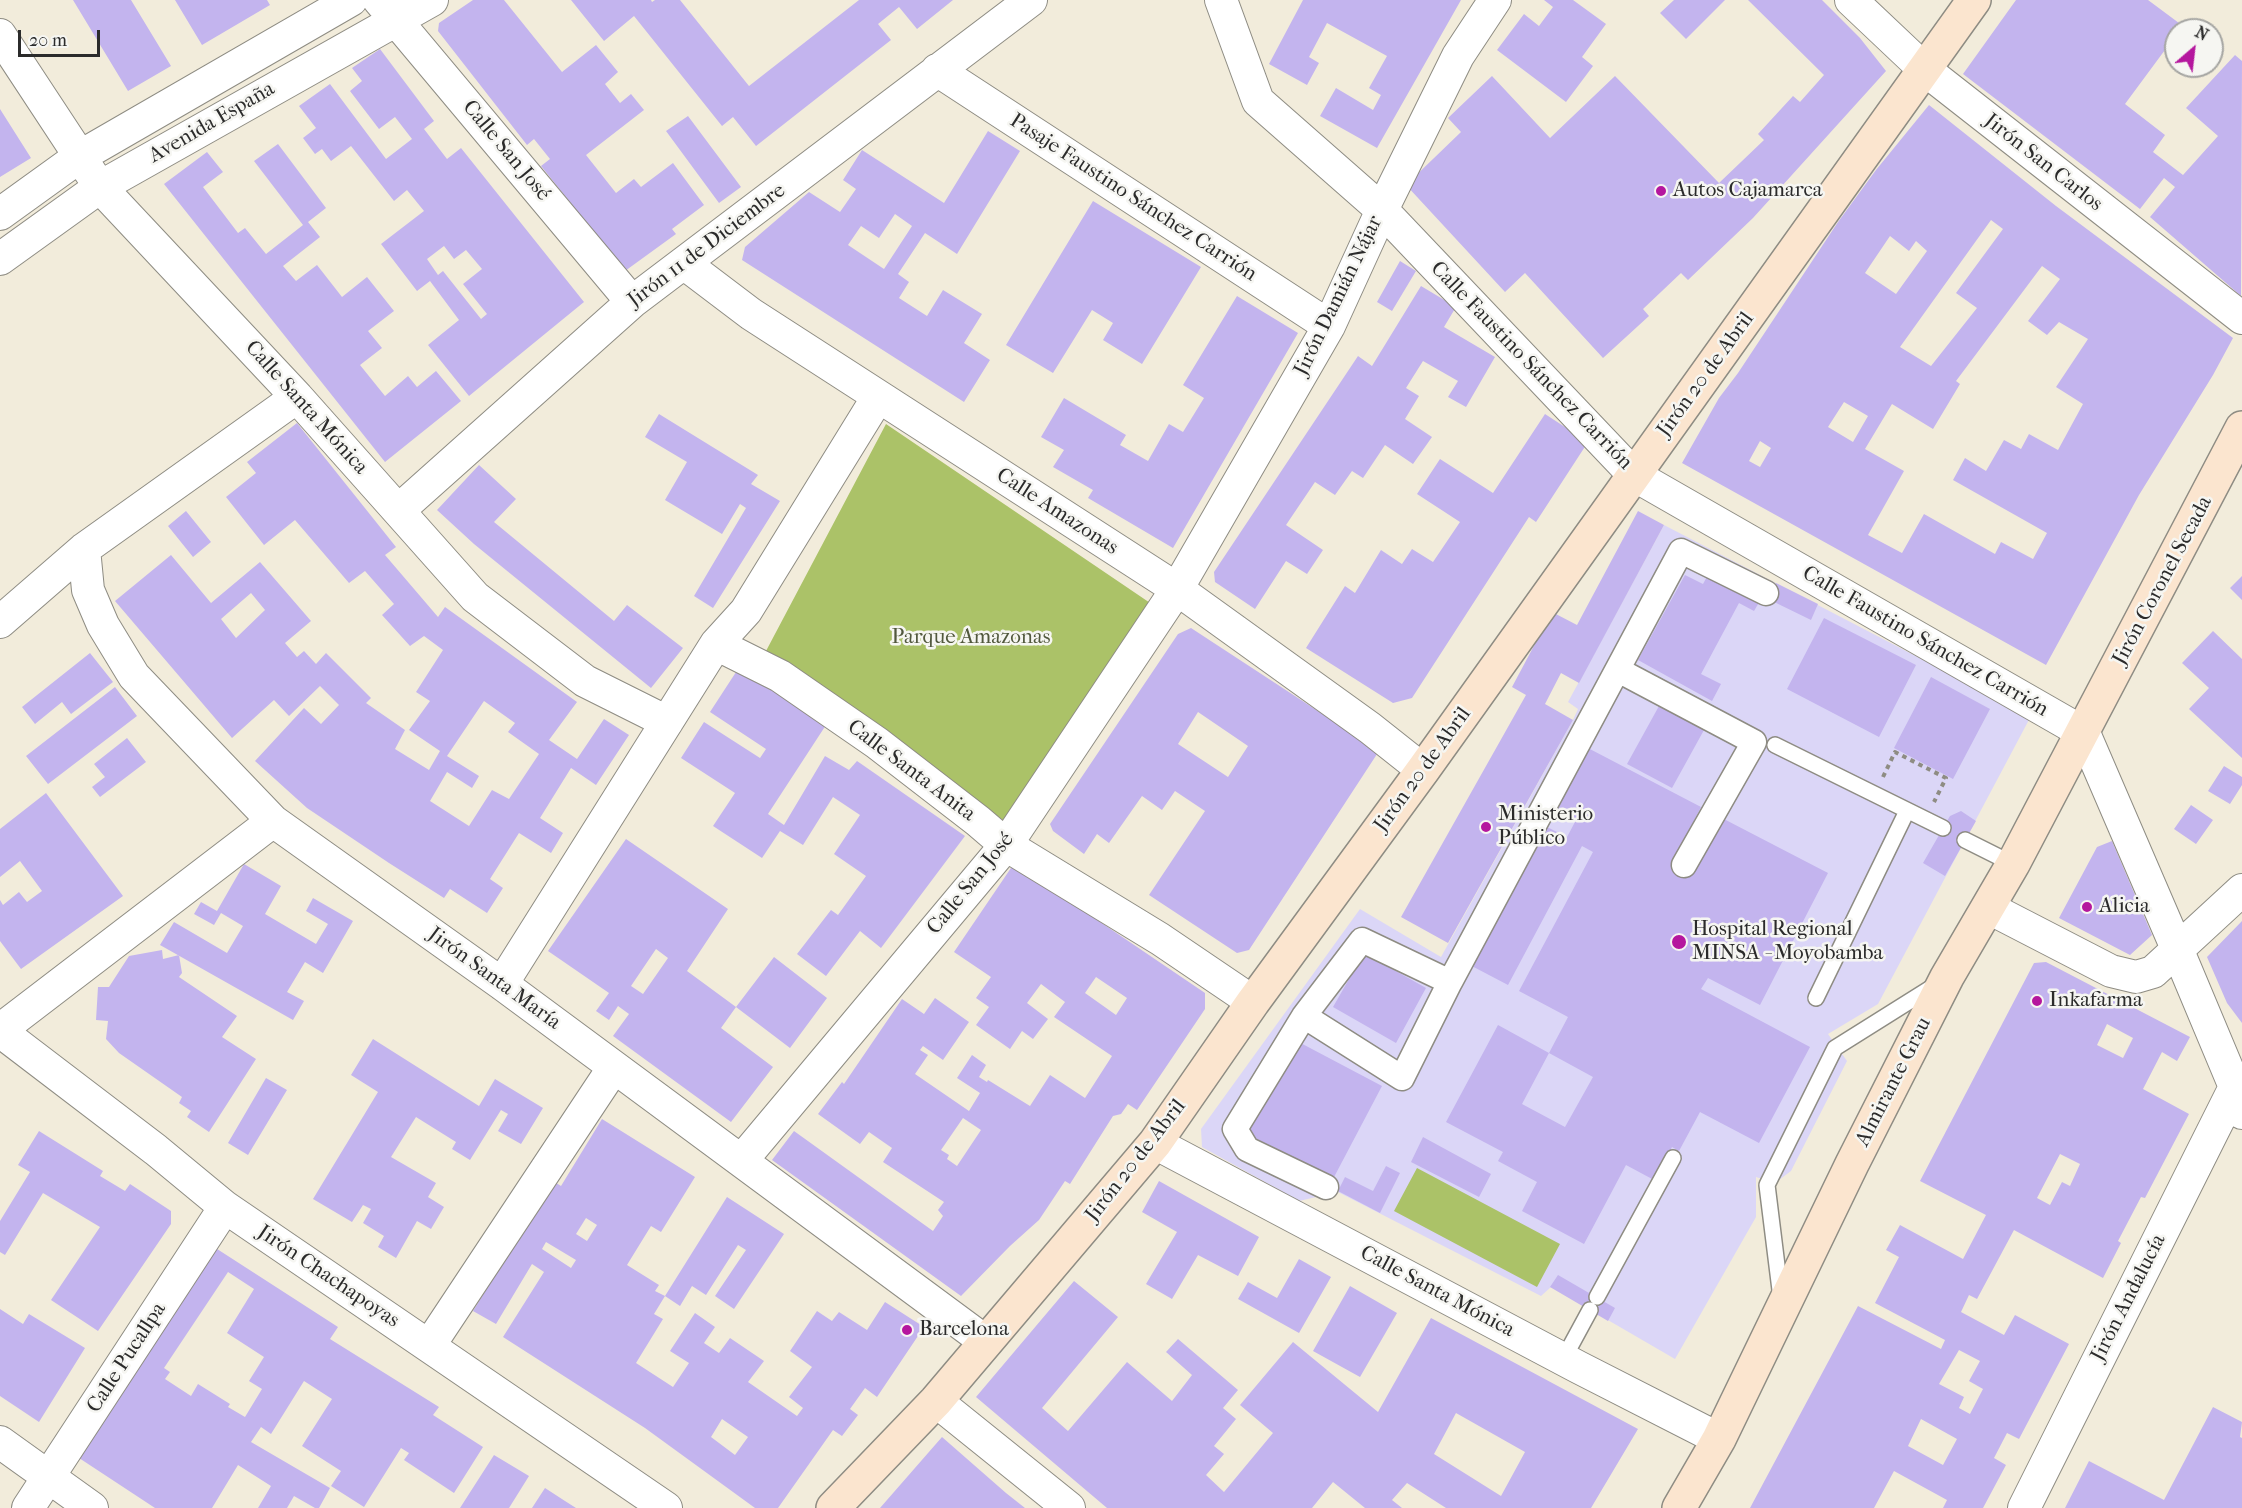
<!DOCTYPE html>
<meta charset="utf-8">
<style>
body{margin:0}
#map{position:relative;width:2242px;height:1508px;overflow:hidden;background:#f2ecdb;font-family:"IM FELL French Canon",serif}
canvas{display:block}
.north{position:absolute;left:2164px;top:18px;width:60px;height:60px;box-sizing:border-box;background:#f6f6f2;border:2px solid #a5a5a2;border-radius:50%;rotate:28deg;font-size:16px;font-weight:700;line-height:24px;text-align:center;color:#2b2b2b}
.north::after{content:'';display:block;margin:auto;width:21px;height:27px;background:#b5179e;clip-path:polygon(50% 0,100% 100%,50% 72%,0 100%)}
.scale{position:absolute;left:18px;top:30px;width:82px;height:27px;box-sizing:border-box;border:3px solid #2b2b2b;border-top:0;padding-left:8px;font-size:18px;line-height:21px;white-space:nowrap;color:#2b2b2b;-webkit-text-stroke:4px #f6f6f2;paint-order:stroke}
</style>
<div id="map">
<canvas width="2242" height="1508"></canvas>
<div class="north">N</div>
<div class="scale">20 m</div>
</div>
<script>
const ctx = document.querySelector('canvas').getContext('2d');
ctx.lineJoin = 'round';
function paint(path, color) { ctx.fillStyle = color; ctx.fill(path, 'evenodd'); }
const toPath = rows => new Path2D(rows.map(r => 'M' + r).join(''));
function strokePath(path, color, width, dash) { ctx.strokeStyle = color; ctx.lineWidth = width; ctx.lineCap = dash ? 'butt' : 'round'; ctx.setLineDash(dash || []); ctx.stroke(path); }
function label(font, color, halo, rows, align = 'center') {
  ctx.font = font + ' "IM FELL French Canon",serif'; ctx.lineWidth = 5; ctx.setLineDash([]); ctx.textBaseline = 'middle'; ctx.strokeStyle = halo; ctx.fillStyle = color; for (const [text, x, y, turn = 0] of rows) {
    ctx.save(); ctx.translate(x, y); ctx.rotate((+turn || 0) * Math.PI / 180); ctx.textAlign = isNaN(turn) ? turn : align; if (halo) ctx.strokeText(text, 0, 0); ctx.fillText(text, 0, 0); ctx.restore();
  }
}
paint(toPath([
 [1664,525,2031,716,1878,1004,1828,1034,1847,1061,1791,1171,1775,1183,1756,1177,1756,1217,1675,1359,1551,1287,1541,1296,1338,1192,1299,1201,1202,1147,1201,1129,1360,909,1441,957,1573,720,1578,709,1568,702]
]), '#dbd6f7');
paint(toPath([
 [886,424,1159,609,1014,828,766,651],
 [1417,1168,1560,1244,1537,1287,1394,1211]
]), '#abc268');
paint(toPath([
 [73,0,131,0,171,66,128,91],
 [175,0,267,0,270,5,202,45],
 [473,0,504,0,562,72,596,45,618,72,605,84,620,103,631,94,644,110,586,155,616,193,634,179,641,187,673,163,704,205,672,229,676,234,625,271,541,166,550,159,534,139,527,145,438,31,439,23],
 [571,0,651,0,652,2,655,0,680,0,749,86,859,0,953,0,917,29,899,7,878,24,891,40,756,146,733,117,722,126,634,16,604,41],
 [1303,0,1461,0,1377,148,1320,116,1336,88,1373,110,1381,95,1369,88,1387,56,1327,23,1309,57,1319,63,1307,85,1269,64],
 [1544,0,1573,0,1606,24,1582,57,1593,66,1566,102,1497,50,1524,14,1539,26,1553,7],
 [1674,0,1725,0,1686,39,1660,13],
 [1748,0,1822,0,1860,38,1886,71,1753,218,1688,280,1681,273,1643,309,1649,316,1603,358,1525,273,1505,292,1406,185,1461,132,1448,118,1492,76,1550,138,1615,76,1719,183,1764,140,1758,134,1793,96,1800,102,1824,75],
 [2016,0,2148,0,2183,26,2180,30,2176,30,2176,35,2125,104,2165,135,2153,152,2183,175,2218,136,2186,108,2235,55,2242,61,2241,296,2150,217,2175,187,2164,178,2140,209,1963,74],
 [380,49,434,121,424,129,447,159,461,148,584,302,469,396,428,345,459,320,430,281,417,291,381,244,424,211,407,190,394,201,351,146,331,161,322,149,315,154,303,138,316,128,299,106,330,84,386,159,412,139,395,117,379,129,350,91,362,81,352,68],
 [444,246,454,259,466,250,482,269,463,284,487,314,481,319,443,271,438,275,427,259],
 [1929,105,2056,206,2233,338,2213,375,2139,495,2046,665,1682,463,1719,398,1738,373,1838,222,1876,170],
 [1991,220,2003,229,1956,293,1977,308,1931,366,1900,347],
 [1890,236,1909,251,1916,241,1927,251,1896,294,1865,273],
 [2042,266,2060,279,2028,321,2047,335,2059,322,2088,339,2056,387,2083,404,2058,450,2029,434,2021,449,2004,440,1986,471,1965,458,1953,480,2047,533,2033,559,2001,542,1995,554,1924,514,1902,553,1868,535,1904,471,1865,449,1892,404,1933,429,1960,384,1956,381],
 [1844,402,1868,416,1853,442,1828,427],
 [1760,441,1771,448,1760,467,1749,461],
 [0,109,31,158,0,177],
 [688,116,741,187,719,203,666,131],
 [988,131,1020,151,957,254,925,233,898,274,909,282,899,298,927,316,943,290,982,314,964,343,990,360,964,402,742,260,745,247,809,192,840,212,856,189,843,180,862,150,944,203],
 [895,214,912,226,884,269,848,245,861,226,879,238],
 [278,144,326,208,308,222,320,237,283,266,296,281,317,265,342,297,367,277,394,311,368,331,382,348,360,365,385,396,408,376,417,387,436,371,461,401,385,462,164,184,207,152,223,172,203,187,238,233,245,228,266,254,303,225,254,161],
 [1093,201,1201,267,1142,364,1103,340,1113,323,1092,310,1053,373,1006,345],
 [1400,261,1416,271,1392,311,1377,302],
 [1421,286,1456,307,1444,327,1495,357,1466,407,1448,397,1458,381,1423,361,1406,388,1419,396,1405,419,1432,437,1413,464,1385,445,1363,478,1352,471,1335,495,1315,482,1286,525,1323,550,1307,574,1286,561,1255,609,1215,582,1214,572,1358,356,1372,366],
 [1237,296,1298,333,1173,548,1088,498,1093,490,1053,467,1064,450,1041,437,1064,398,1126,435,1120,445,1148,461,1169,424,1183,432,1204,398,1183,385],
 [659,414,758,475,751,484,780,501,713,608,694,596,746,508,740,504,722,534,665,500,687,462,645,437],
 [1545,414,1588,442,1536,522,1529,517,1412,698,1393,703,1306,648,1345,586,1355,593,1381,550,1402,564,1412,549,1433,562,1460,522,1417,494,1440,459,1493,493],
 [297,423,396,547,385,555,438,617,445,607,577,702,549,740,577,759,604,719,629,735,596,785,571,768,540,818,563,833,551,853,519,833,490,879,503,888,487,913,450,889,444,898,389,863,307,808,255,761,304,708,321,724,339,705,320,686,289,716,274,700,232,738,115,601,171,555,211,603,260,562,311,621,285,643,297,657,304,651,316,664,326,653,371,698,366,703,405,730,395,749,429,770,440,751,409,730,430,701,416,692,443,650,424,636,410,646,382,615,394,604,365,571,349,583,295,520,264,545,226,497,256,473,247,462],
 [251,593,265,610,236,638,221,619],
 [484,701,515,723,508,732,539,754,509,799,492,790,469,826,430,801,447,772,472,788,479,776,447,756],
 [479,465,516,499,494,522,614,621,627,605,683,648,651,688,474,544,437,510],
 [186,511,211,542,193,557,168,526],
 [1638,511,1664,525,1579,683,1561,673,1545,704,1573,720,1448,943,1401,917,1526,695,1512,687,1552,612,1577,625],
 [1710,571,1761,599,1754,611,1739,603,1701,674,1721,684,1712,701,1638,660,1685,575,1703,584],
 [2242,576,2242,600,2230,588],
 [1776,583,1818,604,1811,620,1768,599],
 [1824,618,1916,665,1879,737,1787,689],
 [1191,628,1379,751,1249,950,1237,953,1149,895,1205,811,1175,791,1162,810,1142,796,1109,843,1097,834,1084,854,1053,831,1050,824,1178,634],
 [1198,712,1248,746,1228,777,1178,744],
 [2213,631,2242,659,2242,758,2189,709,2209,688,2182,663],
 [90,653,113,682,71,714,62,702,35,724,22,707],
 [738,669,826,725,768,814,784,825,825,756,849,770,857,761,965,836,881,948,860,931,826,976,797,954,831,910,838,915,866,876,834,854,860,815,833,797,803,845,780,831,762,858,713,826,735,793,681,758,704,722,760,758,766,749,710,712],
 [1931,677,1990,709,1953,779,1894,748],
 [115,687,137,716,48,784,26,756],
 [1659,706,1704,730,1672,788,1627,764],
 [127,738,146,762,100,797,92,787,105,777,94,764],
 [1586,747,1701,807,1672,864,1691,873,1720,817,1828,873,1760,1005,1708,978,1701,989,1810,1047,1759,1143,1700,1112,1679,1151,1672,1147,1654,1180,1626,1165,1584,1244,1522,1211,1537,1182,1498,1161,1503,1152,1446,1122,1498,1025,1549,1053,1568,1017,1519,991,1593,852,1582,846,1508,985,1468,964,1543,825,1567,837,1575,822,1553,811],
 [1549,1053,1593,1077,1565,1127,1522,1104],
 [2224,766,2242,777,2242,785,2230,804,2208,791],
 [46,793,123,896,21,969,0,941,0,900,3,905,19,892,27,902,42,891,20,861,0,877,0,829],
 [2191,805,2213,820,2196,844,2174,829],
 [1961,811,1976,821,1945,876,1923,863,1950,816],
 [626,839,728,909,687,971,736,1007,774,957,827,998,790,1048,736,1007,721,1028,773,1067,731,1122,613,1036,629,1014,618,1006,609,1020,596,1011,609,993,548,951],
 [656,949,668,958,643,994,631,986],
 [2112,841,2152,935,2130,955,2059,918,2097,847],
 [244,864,281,886,265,914,316,944,328,924,306,911,313,898,353,921,323,973,305,962,287,992,304,1001,293,1020,160,945,174,922,227,953,243,926,221,913,214,925,194,914,201,902,217,911],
 [1013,865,1081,909,1205,993,1205,1009,1137,1110,1128,1104,1121,1114,1113,1116,1070,1184,1065,1181,1039,1220,1010,1246,961,1296,772,1160,794,1131,933,1231,943,1216,938,1210,944,1202,883,1162,892,1148,869,1132,860,1144,818,1114,842,1082,844,1084,902,999,924,1014,935,998,969,1022,943,1060,923,1046,920,1050,928,1055,915,1074,969,1111,980,1093,957,1078,972,1055,986,1065,979,1077,987,1082,988,1080,1030,1106,1050,1075,1085,1098,1112,1056,1054,1017,1065,1002,1041,984,1027,1003,1048,1019,1033,1039,1022,1031,1010,1049,976,1025,989,1007,976,998,991,977,954,952],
 [1096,977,1127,998,1116,1015,1085,993],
 [963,1118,981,1130,957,1166,947,1159,949,1155,941,1150],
 [2242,921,2242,1023,2227,1003,2207,957],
 [162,950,163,959,179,955,182,973,179,977,237,1016,222,1037,256,1059,209,1132,187,1117,191,1111,179,1103,182,1097,119,1053,106,1039,108,1021,96,1020,98,987,109,987,129,956],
 [1364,953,1426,988,1396,1043,1333,1007],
 [2046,962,2190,1037,2177,1061,2162,1052,2143,1089,2189,1114,2145,1198,2141,1197,2118,1241,2121,1243,2103,1278,2014,1230,1977,1299,1969,1295,1961,1312,2004,1335,2015,1315,2069,1344,2019,1439,2007,1433,1994,1458,2006,1465,1983,1508,1943,1508,1947,1500,1894,1471,1874,1508,1750,1508,1858,1306,1941,1349,1945,1340,1875,1303,1899,1257,1886,1250,1900,1225,1963,1259,1986,1215,1920,1181,2034,963],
 [2107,1024,2133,1038,2123,1058,2097,1045],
 [2060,1154,2080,1164,2070,1186,2062,1182,2050,1205,2037,1198],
 [1959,1350,1980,1361,1969,1381,1983,1389,1970,1414,1959,1408,1964,1397,1939,1384],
 [1921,1419,1957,1439,1943,1465,1908,1446],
 [373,1039,479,1106,495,1079,543,1108,521,1144,498,1131,508,1114,501,1110,470,1160,452,1149,456,1142,416,1117,391,1157,436,1183,428,1197,444,1207,431,1229,417,1221,396,1258,378,1247,384,1236,363,1223,371,1209,363,1205,352,1222,313,1199,378,1092,351,1075],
 [1293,1039,1382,1086,1333,1179,1244,1132],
 [266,1078,287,1090,248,1155,228,1143],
 [602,1119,695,1177,661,1232,651,1226,627,1265,659,1285,655,1291,665,1296,654,1314,663,1319,636,1363,673,1387,689,1363,670,1351,695,1313,715,1327,704,1343,719,1353,730,1338,764,1361,748,1382,797,1416,803,1408,789,1397,812,1367,790,1351,817,1311,832,1321,839,1312,867,1330,885,1302,924,1327,877,1397,865,1388,850,1409,858,1415,842,1436,833,1430,778,1508,755,1508,645,1428,503,1337,544,1272,532,1264,496,1324,473,1311,553,1181,561,1186],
 [586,1218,597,1225,587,1241,576,1234],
 [546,1242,576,1260,571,1268,542,1249],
 [722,1419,748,1437,735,1455,711,1437],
 [39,1131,103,1171,100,1176,125,1191,130,1184,171,1211,171,1224,98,1331,51,1300,100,1227,43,1193,5,1255,0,1252,0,1221,30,1172,18,1165],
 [1423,1137,1491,1174,1479,1197,1411,1162],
 [1386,1166,1400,1173,1380,1213,1338,1191,1345,1177,1373,1191],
 [1159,1181,1259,1237,1238,1276,1198,1255,1172,1299,1146,1284,1177,1232,1142,1212],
 [727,1197,784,1234,734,1309,715,1296,746,1250,738,1245,706,1295,692,1286,680,1306,665,1296],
 [214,1247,338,1327,330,1339,439,1407,433,1415,483,1447,454,1493,404,1460,409,1453,401,1448,364,1507,331,1486,341,1471,302,1446,332,1399,304,1381,271,1434,261,1427,251,1442,330,1488,319,1508,315,1508,294,1496,287,1508,258,1508,271,1486,238,1465,212,1508,155,1508,76,1456],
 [228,1272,254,1289,227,1333,264,1357,249,1381,262,1389,245,1417,228,1407,230,1404,198,1384,191,1396,165,1379,170,1372,164,1368],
 [1299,1259,1331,1277,1299,1333,1238,1299,1248,1282,1277,1298],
 [1558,1275,1615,1308,1608,1321,1550,1287],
 [1074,1281,1118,1317,1042,1408,1068,1431,1127,1362,1172,1401,1192,1375,1166,1352,1178,1339,1238,1390,1223,1408,1236,1419,1214,1446,1224,1454,1206,1475,1224,1492,1273,1433,1240,1405,1293,1342,1378,1412,1431,1318,1638,1429,1591,1508,1446,1508,1407,1483,1392,1500,1402,1508,1365,1508,1333,1482,1312,1508,1107,1508,976,1397],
 [1456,1413,1525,1452,1501,1496,1434,1454],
 [1350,1286,1397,1313,1360,1377,1313,1351],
 [0,1309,23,1324,29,1314,85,1348,39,1422,0,1396],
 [2213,1407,2242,1422,2240,1437,2242,1438,2242,1508,2065,1508,2089,1461,2164,1500],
 [942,1437,1006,1493,1025,1508,880,1508],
 [494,1455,529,1476,509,1508,460,1508],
 [545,1488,565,1501,576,1508,532,1508]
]), '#c3b4ee');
const service = toPath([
 [1775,745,1943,828],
 [1965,840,2013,864],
 [1816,998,1907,811],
 [1597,1297,1673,1158],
 [1781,1298,1767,1185,1835,1048,1937,984],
 [1564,1358,1590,1310]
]);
const pedestrian = toPath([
 [1618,670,1754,742,1684,865],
 [1304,1016,1402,1078,1450,982],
 [1326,1187,1247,1149,1235,1129,1304,1016,1362,940,1450,982,1681,551,1766,593]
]);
const minor = toPath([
 [379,0,632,302],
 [1221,0,1258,101,1382,210,1634,475,2084,733,2178,951,2235,1087,2242,1113],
 [1851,0,1924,69,2242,318],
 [0,35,100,187,297,397,475,597,585,681,667,722],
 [937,70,1329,326],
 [0,214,79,157,351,0],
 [0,259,100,187,432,0],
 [685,264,751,314,1177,589,1370,728,1423,770],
 [399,510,632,302,1031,0],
 [84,549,88,590,103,625,134,676,273,821,502,984,986,1342],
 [0,622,84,549,297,397],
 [716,644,780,676,877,743,978,821,1006,845,1160,939,1253,1002],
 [1989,908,2111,971,2136,977,2153,972,2242,890],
 [502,984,716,644,746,611,878,397],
 [0,1030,273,821],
 [0,1031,156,1150,225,1207,666,1508],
 [1155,1143,1578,1367,1719,1439],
 [742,1160,1006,845,1177,589,1329,326,1382,210,1458,56,1495,0],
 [429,1346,614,1067],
 [936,1401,1069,1508],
 [0,1442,92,1508],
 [28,1508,225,1207],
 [2024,1508,2235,1087]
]);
const secondary = toPath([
 [833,1508,936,1401,1155,1143,1253,1002,1423,770,1974,0],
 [1679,1508,1719,1439,1852,1164,1947,977,2013,864,2242,428]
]);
strokePath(service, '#8e8c83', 18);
strokePath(pedestrian, '#8e8c83', 27);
strokePath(minor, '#8e8c83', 34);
strokePath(secondary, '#8e8c83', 36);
strokePath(toPath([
 [1883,777,1895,752,1946,778,1934,802]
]), '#8e8c83', 4, [4.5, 4.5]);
strokePath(service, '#fff', 15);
strokePath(pedestrian, '#fff', 24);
strokePath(minor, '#fff', 32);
strokePath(secondary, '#fbe5cf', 33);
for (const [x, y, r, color] of [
 [1661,191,6,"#b5179e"],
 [1486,827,6,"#b5179e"],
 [2087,907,6,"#b5179e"],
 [1679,942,8,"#b5179e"],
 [2037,1001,6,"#b5179e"],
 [907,1330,6,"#b5179e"]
]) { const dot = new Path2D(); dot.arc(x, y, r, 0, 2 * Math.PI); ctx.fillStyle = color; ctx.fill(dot); strokePath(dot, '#f6f6f2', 2); }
label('21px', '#2b2b2b', '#f6f6f2', [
 ["Avenida España",212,123,-30],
 ["Calle San José",506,151,50],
 ["Jirón San Carlos",2043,163,38],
 ["Pasaje Faustino Sánchez Carrión",1133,198,33],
 ["Jirón 11 de Diciembre",707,246,-37],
 ["Jirón Damián Nájar",1339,296,-64],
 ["Calle Faustino Sánchez Carrión",1531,366,46],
 ["Jirón 20 de Abril",1706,375,-54],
 ["Calle Santa Mónica",306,408,48],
 ["Calle Amazonas",1057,512,33],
 ["Jirón Coronel Secada",2163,581,-62],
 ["Calle Faustino Sánchez Carrión",1925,642,30],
 ["Jirón 20 de Abril",1423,770,-54],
 ["Calle Santa Anita",911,771,37],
 ["Calle San José",971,884,-51],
 ["Jirón Santa María",494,979,36],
 ["Almirante Grau",1894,1082,-63],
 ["Jirón 20 de Abril",1136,1161,-52],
 ["Jirón Chachapoyas",328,1277,34],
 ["Calle Santa Mónica",1437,1292,28],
 ["Jirón Andalucía",2129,1298,-63],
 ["Calle Pucallpa",127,1358,-57]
]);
label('21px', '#2b2b2b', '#f6f6f2', [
 ["Autos Cajamarca",1673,191],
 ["Ministerio",1498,815],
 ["Público",1498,839],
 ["Alicia",2099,907],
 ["Hospital Regional",1692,930],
 ["MINSA - Moyobamba",1692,954],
 ["Inkafarma",2049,1001],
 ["Barcelona",919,1330]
], 'left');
label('21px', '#51583d', '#f6f6f2', [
 ["Parque Amazonas",971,638]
]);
</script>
